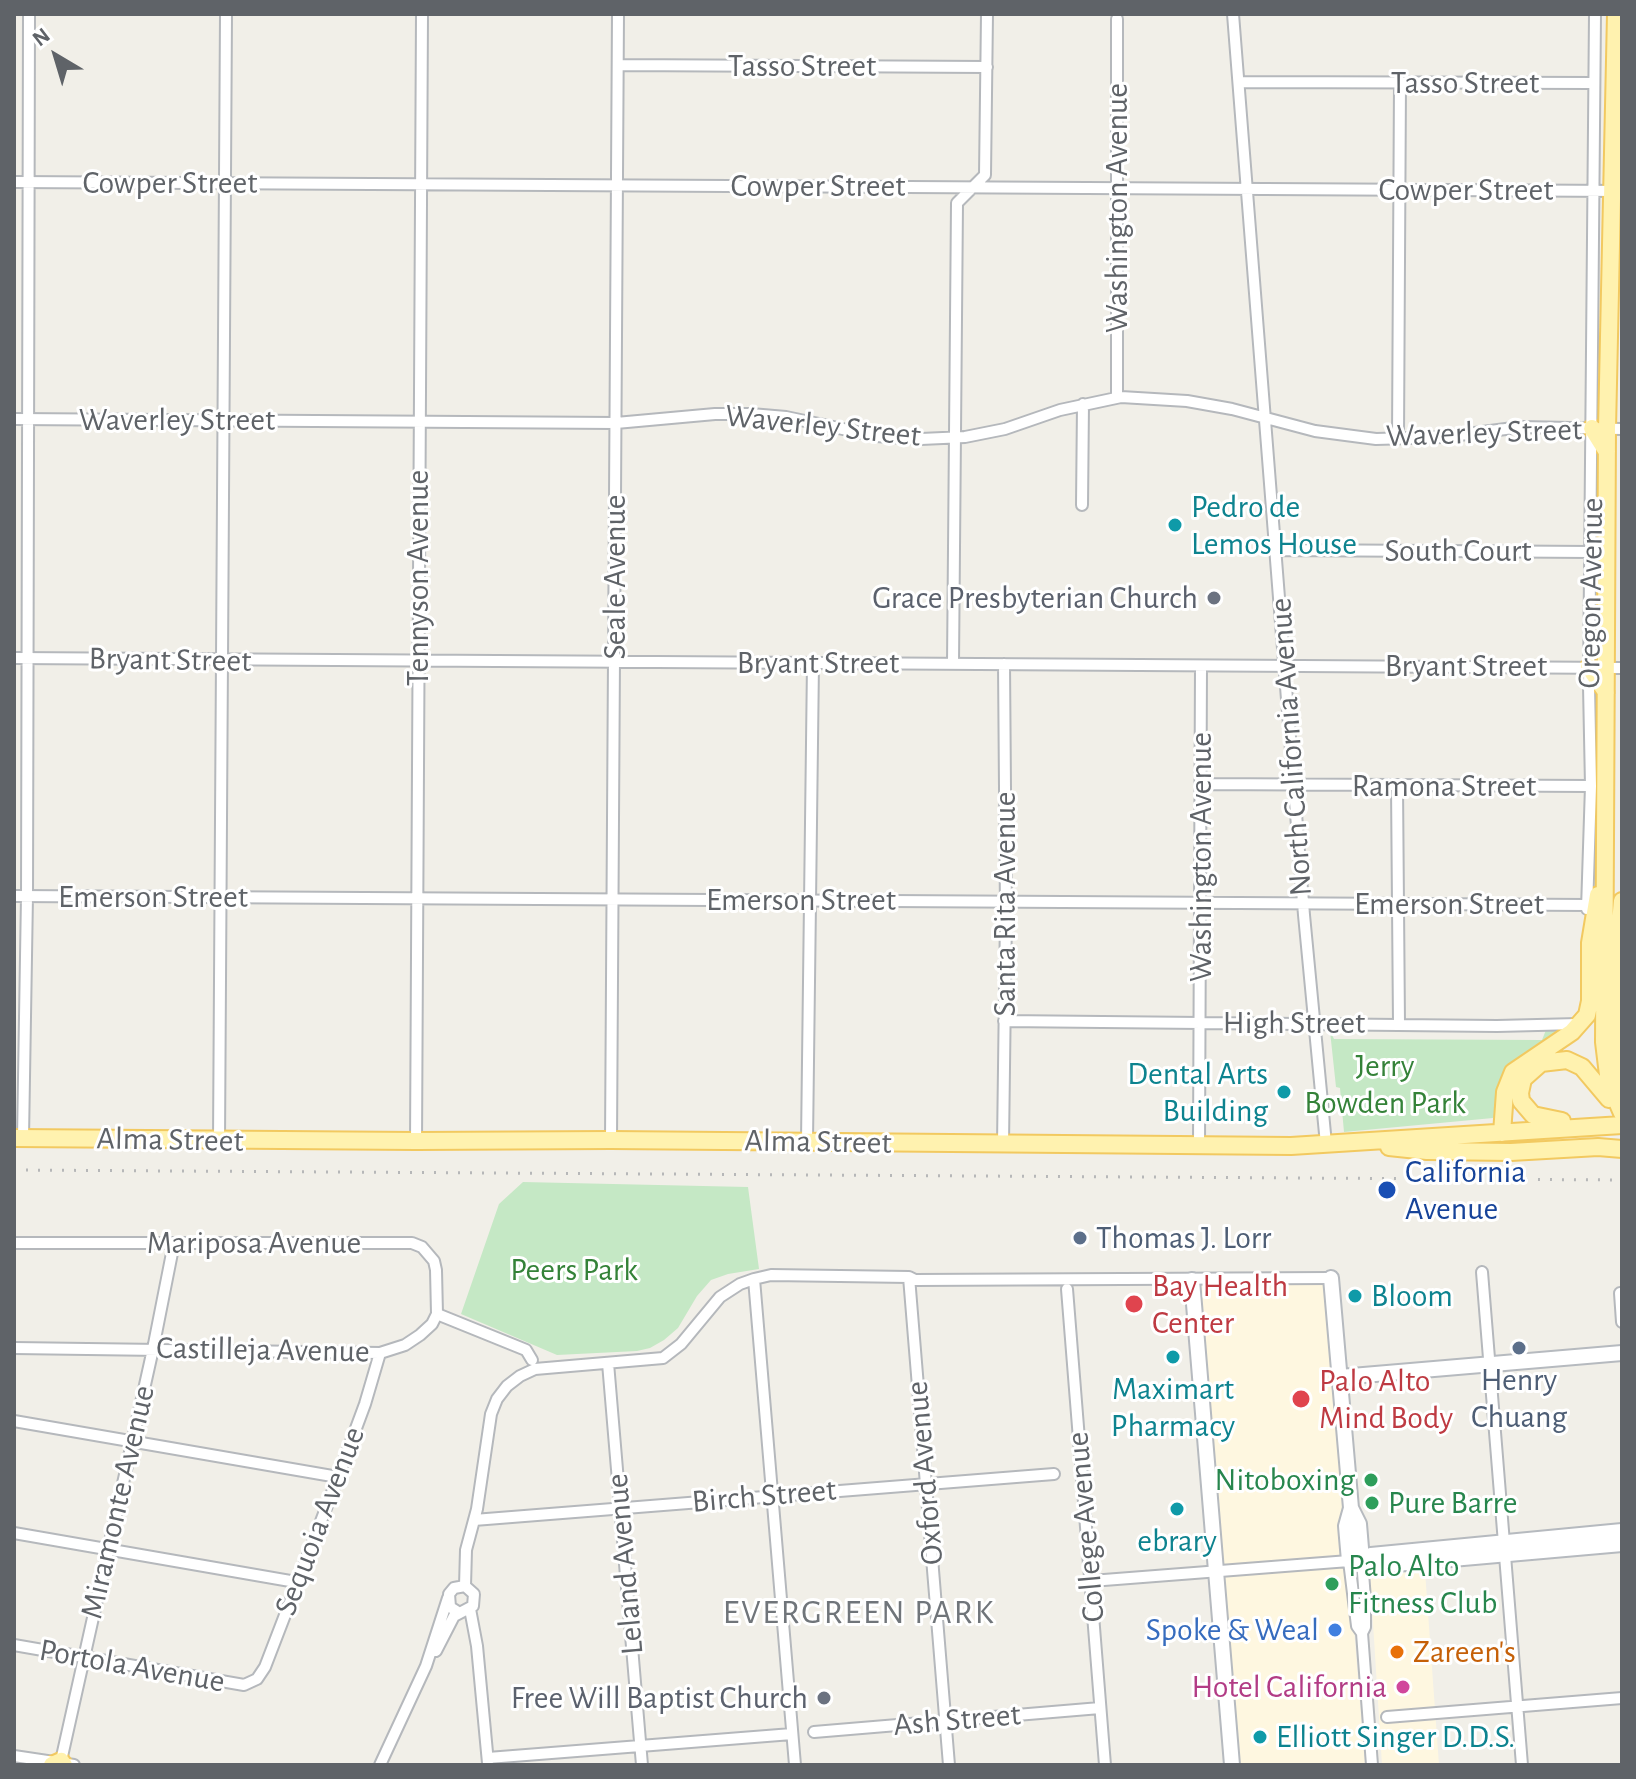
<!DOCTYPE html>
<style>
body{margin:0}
#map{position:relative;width:1636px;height:1779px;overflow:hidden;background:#f1efe8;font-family:"Alegreya Sans",sans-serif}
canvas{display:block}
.frame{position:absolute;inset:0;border:16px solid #5f6368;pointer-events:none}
.north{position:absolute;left:16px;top:16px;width:80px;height:80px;-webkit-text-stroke:6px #fff;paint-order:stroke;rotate:322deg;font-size:22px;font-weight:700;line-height:32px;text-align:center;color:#5f6368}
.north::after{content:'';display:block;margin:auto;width:28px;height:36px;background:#5f6368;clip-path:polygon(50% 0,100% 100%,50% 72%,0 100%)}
</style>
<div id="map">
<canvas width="1636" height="1779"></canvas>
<div class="frame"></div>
<div class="north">N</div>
</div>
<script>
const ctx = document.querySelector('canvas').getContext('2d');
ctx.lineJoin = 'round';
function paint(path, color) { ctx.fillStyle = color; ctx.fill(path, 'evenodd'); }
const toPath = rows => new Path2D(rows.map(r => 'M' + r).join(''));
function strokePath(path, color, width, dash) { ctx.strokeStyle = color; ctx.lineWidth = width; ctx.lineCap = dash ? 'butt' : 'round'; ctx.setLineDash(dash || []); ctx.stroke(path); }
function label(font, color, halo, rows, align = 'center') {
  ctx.font = font + ' "Alegreya Sans",sans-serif'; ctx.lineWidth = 6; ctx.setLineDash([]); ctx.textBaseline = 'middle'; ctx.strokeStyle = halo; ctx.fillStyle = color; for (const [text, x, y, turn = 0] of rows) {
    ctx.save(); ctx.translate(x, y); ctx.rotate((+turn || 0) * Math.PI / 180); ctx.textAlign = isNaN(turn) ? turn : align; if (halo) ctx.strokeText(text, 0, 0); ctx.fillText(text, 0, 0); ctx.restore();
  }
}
paint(toPath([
 [1193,1282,1326,1282,1365,1765,1239,1765],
 [1425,1571,1439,1765,1382,1765,1370,1576]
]), '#fef7e0');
paint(toPath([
 [1546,1030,1563,1032,1493,1118,1344,1132,1340,1088,1336,1087,1330,1031,1334,1039,1542,1040],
 [523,1182,748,1187,759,1269,728,1274,711,1280,697,1296,678,1328,664,1340,650,1348,637,1351,557,1355,461,1314,499,1204]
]), '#c5e8c5');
const street = toPath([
 [1233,14,1304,915,1326,1144],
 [1117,19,1117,397],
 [618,65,987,67],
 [1239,82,1594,83],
 [14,182,1622,191],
 [14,419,616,423,715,414,751,414,786,417,876,436,921,439,965,437,1005,429,1060,410,1121,397,1187,401,1232,409,1315,431,1376,439,1444,437,1521,427,1622,429],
 [1398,438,1400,83],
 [1082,505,1083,404],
 [1277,550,1592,552],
 [14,658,1622,668],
 [953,663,957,203,985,175,987,14],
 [1201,784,1591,786],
 [1397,786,1399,1024],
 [14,896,1588,905],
 [1587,909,1591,786,1589,686,1595,14],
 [1004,1021,1497,1026,1578,1024],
 [23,1138,27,896,29,14],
 [219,1140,226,14],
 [611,1140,618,14],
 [416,1141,422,14],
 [807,1141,813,663],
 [1003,1144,1006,914,1004,664],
 [1199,1145,1201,666],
 [14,1243,412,1243,422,1247,434,1261,436,1270,437,1314],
 [1482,1272,1522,1765],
 [909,1277,949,1765],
 [754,1279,795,1765],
 [1067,1289,1105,1765],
 [1620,1293,1622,1322],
 [14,1348,380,1353,405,1345,420,1335,432,1324,437,1314,526,1350,532,1360],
 [608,1363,642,1765],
 [14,1421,338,1477],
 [474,1520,1054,1474],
 [14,1533,296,1582],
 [1091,1581,1349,1561,1357,1626,1362,1633,1372,1765],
 [465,1586,466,1550,477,1509,491,1414,497,1399,507,1386,520,1376,535,1369,663,1358,681,1344,720,1297,740,1284,754,1279,771,1275,909,1277,915,1280,1331,1278],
 [470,1609,477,1646,488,1763],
 [1362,1633,1365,1627,1365,1599,1362,1560],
 [14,1645,244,1685,257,1679,265,1667,338,1477,365,1404,380,1353],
 [436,1651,454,1616,473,1606,474,1594,465,1586,454,1588,449,1594,450,1607,458,1612],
 [1387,1717,1622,1698],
 [814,1732,1100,1708],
 [14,1756,74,1765],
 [488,1758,792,1734],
 [61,1761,153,1349,174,1243],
 [380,1765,426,1666,448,1598]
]);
const secondary = toPath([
 [1331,1278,1351,1508,1346,1526,1349,1561,1362,1560,1384,1565,1622,1544],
 [1192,1280,1232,1765],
 [1340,1377,1622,1353],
 [1351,1508,1359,1524,1362,1560],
 [1362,1560,1371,1555,1622,1531]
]);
const primary = toPath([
 [1616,14,1607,429,1604,1042,1609,1083,1622,1113],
 [1592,428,1607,452],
 [1589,667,1606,692],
 [1622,901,1616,966,1615,1043,1616,1061,1622,1085],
 [1562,1121,1533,1115,1521,1101,1520,1093,1523,1079,1541,1063,1567,1060,1582,1067,1609,1099],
 [1502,1133,1505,1092,1513,1072,1572,1032,1587,1015,1590,1001,1590,943,1598,895],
 [14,1138,416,1141,611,1140,1291,1146,1622,1125],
 [1389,1147,1427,1151,1511,1152,1598,1147,1622,1149],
 [52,1765,61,1761,64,1765]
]);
strokePath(street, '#b5b8bc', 14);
strokePath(secondary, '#b6babf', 18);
strokePath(primary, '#f2c960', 20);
strokePath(street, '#fff', 10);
strokePath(secondary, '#fff', 14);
strokePath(primary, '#fff2af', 16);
strokePath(toPath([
 [14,1170,1622,1180]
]), '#b6b7b8', 3, [2, 10]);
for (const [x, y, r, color] of [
 [1175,525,8,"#0f9aa8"],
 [1214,598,8,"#6b7280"],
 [1284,1092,8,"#0f9aa8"],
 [1387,1190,10,"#1a4fb4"],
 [1080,1238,8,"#5c6f8a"],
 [1355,1296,8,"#0f9aa8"],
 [1134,1304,10,"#e0444e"],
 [1519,1348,8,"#5c6f8a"],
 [1173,1357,8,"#0f9aa8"],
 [1301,1399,10,"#e0444e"],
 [1371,1480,8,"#2e9e5b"],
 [1372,1503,8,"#2e9e5b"],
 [1177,1509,8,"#0f9aa8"],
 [1332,1584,8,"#2e9e5b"],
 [1335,1630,8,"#3f7fe0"],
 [1397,1652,8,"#e8710a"],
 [1403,1687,8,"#d1479c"],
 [824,1698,8,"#6b7280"],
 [1260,1737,8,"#0f9aa8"]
]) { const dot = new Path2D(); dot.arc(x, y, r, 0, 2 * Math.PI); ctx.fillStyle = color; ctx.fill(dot); strokePath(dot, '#fff', 3); }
label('32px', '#5f6368', '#fff', [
 ["Tasso Street",802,66],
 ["Tasso Street",1465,83],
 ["Cowper Street",170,183],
 ["Cowper Street",818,186],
 ["Cowper Street",1466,190],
 ["Washington Avenue",1117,208,-90],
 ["Waverley Street",177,420],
 ["Waverley Street",823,426,6],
 ["Waverley Street",1484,433,-2],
 ["South Court",1458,551],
 ["Seale Avenue",615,577,-90],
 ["Tennyson Avenue",418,578,-90],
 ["Oregon Avenue",1591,593,-89],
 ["Bryant Street",170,660,1],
 ["Bryant Street",818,663],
 ["Bryant Street",1466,666],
 ["North California Avenue",1291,747,-94],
 ["Ramona Street",1444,786],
 ["Washington Avenue",1201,857,-90],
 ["Emerson Street",153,897],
 ["Emerson Street",801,900],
 ["Santa Rita Avenue",1005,904,-90],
 ["Emerson Street",1449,904],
 ["High Street",1294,1023],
 ["Alma Street",170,1140,1],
 ["Alma Street",818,1142,1],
 ["Mariposa Avenue",254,1243],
 ["Castilleja Avenue",263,1350,1],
 ["Oxford Avenue",925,1473,-95],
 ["Birch Street",764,1496,-5],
 ["Miramonte Avenue",118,1502,-77],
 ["Sequoia Avenue",320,1521,-69],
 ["College Avenue",1086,1527,-95],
 ["Leland Avenue",625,1564,-95],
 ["Portola Avenue",132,1666,10],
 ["Ash Street",957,1720,-5]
]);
label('32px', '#0d838f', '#fff', [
 ["Pedro de",1191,507],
 ["Lemos House",1191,544],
 ["Dental Arts",1268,1074,"right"],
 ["Building",1268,1111,"right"],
 ["Bloom",1371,1296],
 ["Maximart",1173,1389,"center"],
 ["Pharmacy",1173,1426,"center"],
 ["ebrary",1177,1541,"center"],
 ["Elliott Singer D.D.S.",1276,1737]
], 'left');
label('32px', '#5b616d', '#fff', [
 ["Grace Presbyterian Church",1198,598],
 ["Free Will Baptist Church",808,1698]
], 'right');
label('32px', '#348238', '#fff', [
 ["Jerry",1385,1066],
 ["Bowden Park",1385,1103],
 ["Peers Park",574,1270]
]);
label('32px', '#164399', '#fff', [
 ["California",1405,1172],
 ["Avenue",1405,1209]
], 'left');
label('32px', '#4e5e75', '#fff', [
 ["Thomas J. Lorr",1096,1238],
 ["Henry",1519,1380,"center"],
 ["Chuang",1519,1417,"center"]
], 'left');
label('32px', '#be3a42', '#fff', [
 ["Bay Health",1152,1286],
 ["Center",1152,1323],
 ["Palo Alto",1319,1381],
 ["Mind Body",1319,1418]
], 'left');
label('32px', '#27864d', '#fff', [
 ["Nitoboxing",1355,1480,"right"],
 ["Pure Barre",1388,1503],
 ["Palo Alto",1348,1566],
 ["Fitness Club",1348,1603]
], 'left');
label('32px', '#366cbe', '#fff', [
 ["Spoke & Weal",1319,1630]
], 'right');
label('32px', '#c56008', '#fff', [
 ["Zareen's",1413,1652]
], 'left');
label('32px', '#b23c85', '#fff', [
 ["Hotel California",1387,1687]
], 'right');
ctx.letterSpacing = '2px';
label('34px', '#70757a', '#fff', [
 ["EVERGREEN PARK",859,1613]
]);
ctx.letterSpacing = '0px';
</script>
